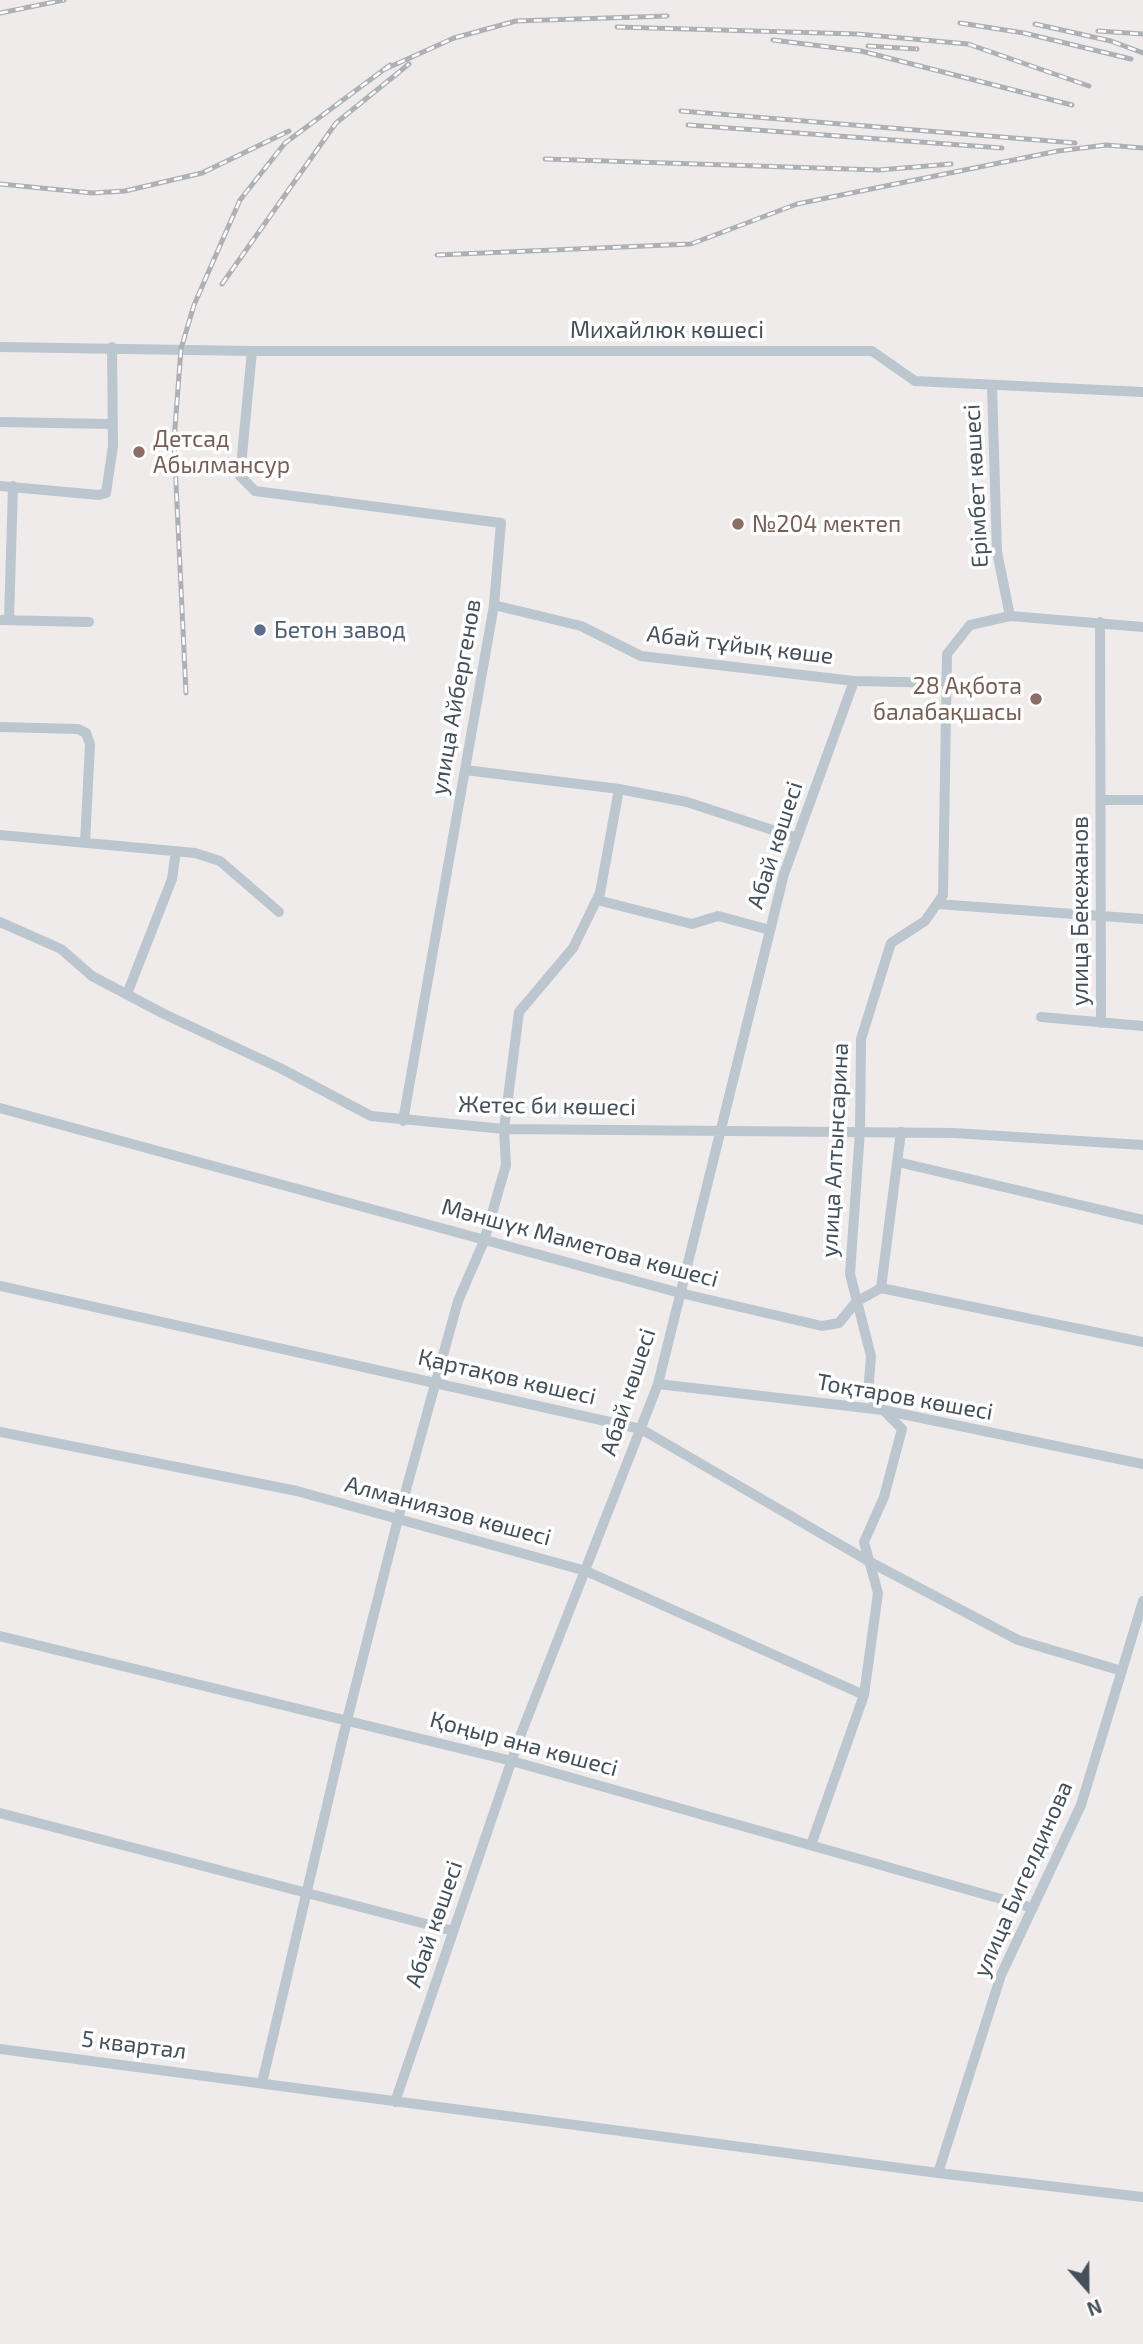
<!DOCTYPE html>
<meta charset="utf-8">
<style>
body{margin:0}
#map{position:relative;width:1143px;height:2344px;overflow:hidden;background:#efebeb;font-family:"Exo 2",sans-serif}
canvas{display:block}
.north{position:absolute;left:1052px;top:2253px;width:70px;height:70px;-webkit-text-stroke:5px #fff;paint-order:stroke;rotate:159deg;font-size:19px;font-weight:700;line-height:28px;text-align:center;color:#434f59}
.north::after{content:'';display:block;margin:auto;width:24px;height:32px;background:#434f59;clip-path:polygon(50% 0,100% 100%,50% 72%,0 100%)}
</style>
<div id="map">
<canvas width="1143" height="2344"></canvas>
<div class="north">N</div>
</div>
<script>
const ctx = document.querySelector('canvas').getContext('2d');
ctx.lineJoin = 'round';
const toPath = rows => new Path2D(rows.map(r => 'M' + r).join(''));
function strokePath(path, color, width, dash) { ctx.strokeStyle = color; ctx.lineWidth = width; ctx.lineCap = dash ? 'butt' : 'round'; ctx.setLineDash(dash || []); ctx.stroke(path); }
function label(font, color, halo, rows, align = 'center') {
  ctx.font = font + ' "Exo 2",sans-serif'; ctx.lineWidth = 7; ctx.setLineDash([]); ctx.textBaseline = 'middle'; ctx.strokeStyle = halo; ctx.fillStyle = color; for (const [text, x, y, turn = 0] of rows) {
    ctx.save(); ctx.translate(x, y); ctx.rotate((+turn || 0) * Math.PI / 180); ctx.textAlign = isNaN(turn) ? turn : align; if (halo) ctx.strokeText(text, 0, 0); ctx.fillText(text, 0, 0); ctx.restore();
  }
}
strokePath(toPath([
 [0,347,252,351,872,351,915,381,1143,392],
 [252,351,240,476,255,491,501,523,494,605,403,1121],
 [992,387,997,552,1010,616,1143,627],
 [0,422,111,424],
 [0,486,99,495,106,493,113,446,112,347],
 [494,605,581,626,641,656,854,681,947,683],
 [0,620,89,622],
 [9,620,13,486],
 [1100,622,1101,1023],
 [0,727,78,729,86,733,90,744,85,843],
 [465,770,619,789,687,802,797,838],
 [1101,800,1143,800],
 [0,835,195,853,220,861,279,912],
 [597,900,692,924,718,916,770,930],
 [937,904,1143,919],
 [0,922,61,949,92,976,164,1014,280,1068,371,1116,504,1129,954,1133,1143,1145],
 [127,994,172,879,176,851],
 [1041,1017,1143,1026],
 [0,1108,680,1293,822,1326,839,1323,856,1302,881,1288,1143,1342],
 [898,1162,1143,1220],
 [0,1286,641,1429,870,1562,1018,1640,1122,1671],
 [881,1288,901,1132],
 [658,1384,883,1410,1143,1464],
 [0,1432,297,1491,586,1571,864,1695],
 [0,1636,512,1761,1033,1908],
 [0,1813,453,1931],
 [811,1845,864,1695,878,1593,864,1542,884,1497,902,1429,868,1394,871,1356,850,1274,860,1131,861,1039,891,943,925,921,943,895,947,654,970,625,1010,616],
 [0,2049,938,2173,1143,2197],
 [262,2083,347,1720,398,1519,458,1301,484,1241,506,1165,504,1129,519,1012,573,948,600,893,619,789],
 [395,2102,519,1739,658,1384,784,874,854,681],
 [938,2173,1001,1975,1081,1805,1143,1601]
]), '#bbc6cf', 10);
const rail = toPath([
 [0,13,64,0],
 [960,23,1024,33,1131,59],
 [1035,24,1111,41,1143,53],
 [617,27,857,34,968,44,1089,86],
 [1098,31,1143,34],
 [773,40,861,51,1072,105],
 [868,46,917,49],
 [383,70,454,38,516,21,667,16],
 [681,111,1075,143],
 [688,125,1002,148],
 [545,159,879,170,951,164],
 [0,184,92,193,125,191,202,173,289,131],
 [437,255,691,244,797,204,1058,151,1106,145,1143,148],
 [222,284,336,123,409,64],
 [186,693,174,441,181,349,194,305,240,200,285,143,390,65]
]);
strokePath(rail, '#adb1b6', 5);
strokePath(rail, '#fff', 2.5, [8]);
for (const [x, y, r, color] of [
 [139,452,7,"#8d6e63"],
 [738,524,7,"#8d6e63"],
 [260,630,7,"#5c6f8a"],
 [1036,699,7,"#8d6e63"]
]) { const dot = new Path2D(); dot.arc(x, y, r, 0, 2 * Math.PI); ctx.fillStyle = color; ctx.fill(dot); strokePath(dot, '#fff', 2.5); }
label('23px', '#434f59', '#fff', [
 ["Михайлюк көшесі",667,330],
 ["Ерімбет көшесі",976,486,-93],
 ["Абай тұйық көше",740,645,7],
 ["улица Айбергенов",456,697,-80],
 ["Абай көшесі",775,845,-72],
 ["улица Бекежанов",1080,911,-90],
 ["Жетес би көшесі",547,1106,1],
 ["улица Алтынсарина",835,1150,-87],
 ["Мәншүк Маметова көшесі",580,1243,15],
 ["Қартақов көшесі",507,1377,13],
 ["Абай көшесі",628,1392,-72],
 ["Тоқтаров көшесі",905,1397,10],
 ["Алманиязов көшесі",448,1511,15],
 ["Қоңыр ана көшесі",524,1744,15],
 ["улица Бигелдинова",1023,1879,-66],
 ["Абай көшесі",434,1924,-71],
 ["5 квартал",134,2045,7]
]);
label('23px', '#785e54', '#fff', [
 ["Детсад",153,439],
 ["Абылмансур",153,465],
 ["№204 мектеп",752,524],
 ["28 Ақбота",1022,686,"right"],
 ["балабақшасы",1022,712,"right"]
], 'left');
label('23px', '#4e5e75', '#fff', [
 ["Бетон завод",274,630]
], 'left');
</script>
